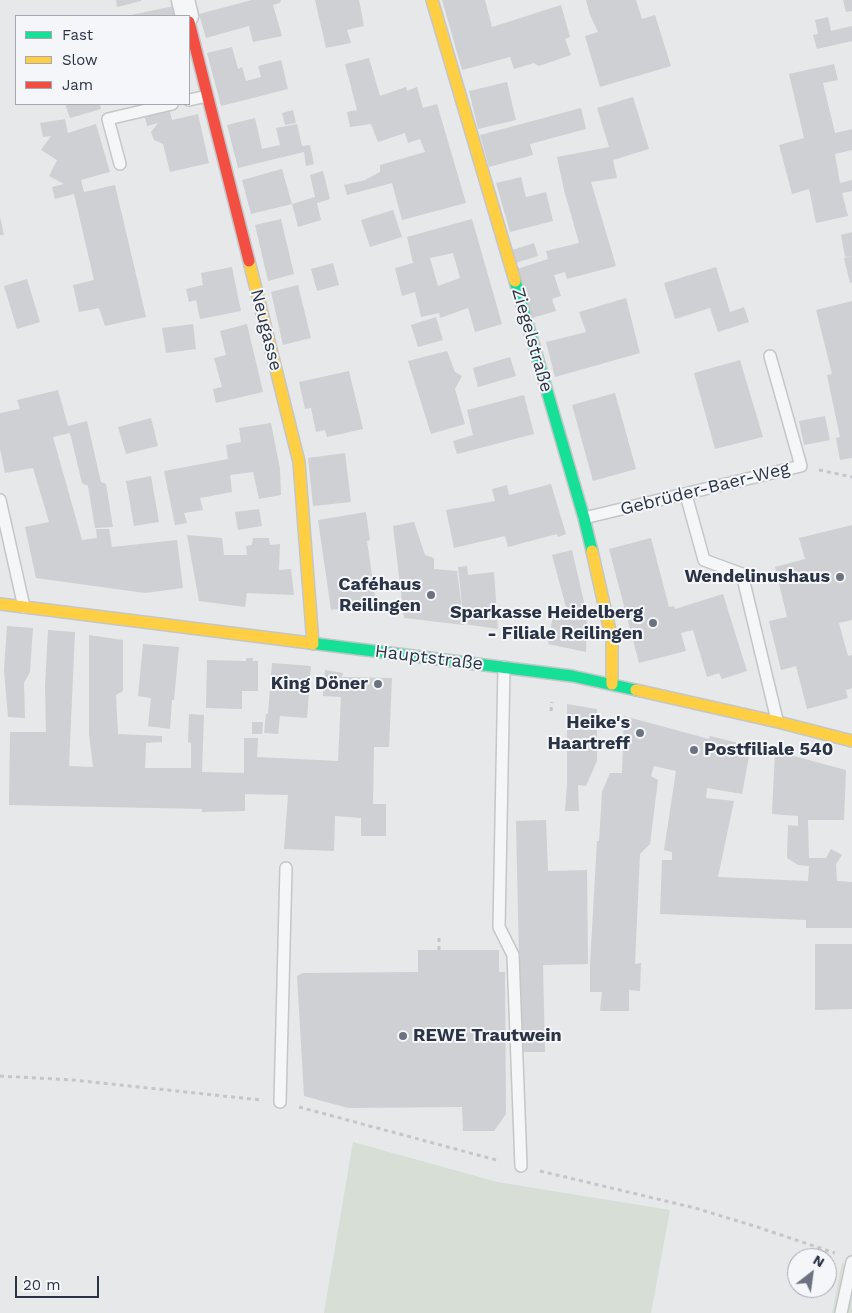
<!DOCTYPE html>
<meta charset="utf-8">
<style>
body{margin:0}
#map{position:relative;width:852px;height:1313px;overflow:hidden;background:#e6e8ea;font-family:"Work Sans",sans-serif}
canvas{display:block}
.legend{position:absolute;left:15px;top:15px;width:175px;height:90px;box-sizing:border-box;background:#f4f6f9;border:1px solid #a4a8b1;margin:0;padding:6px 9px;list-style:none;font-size:15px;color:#2b3445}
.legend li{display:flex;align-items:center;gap:10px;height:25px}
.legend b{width:25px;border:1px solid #a4a8b1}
.north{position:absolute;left:787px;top:1248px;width:50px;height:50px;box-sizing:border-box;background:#f4f6f9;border:1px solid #a4a8b1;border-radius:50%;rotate:30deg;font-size:14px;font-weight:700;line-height:20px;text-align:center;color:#2b3445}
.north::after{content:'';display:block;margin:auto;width:18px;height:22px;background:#6c737f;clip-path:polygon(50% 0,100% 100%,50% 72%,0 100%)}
.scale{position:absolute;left:15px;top:1276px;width:84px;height:22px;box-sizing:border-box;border:2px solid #2b3445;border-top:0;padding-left:6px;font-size:15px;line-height:18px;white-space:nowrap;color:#2b3445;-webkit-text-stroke:4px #f4f6f9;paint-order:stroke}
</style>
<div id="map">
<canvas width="852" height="1313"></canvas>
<ul class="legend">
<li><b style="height:6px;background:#16e098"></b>Fast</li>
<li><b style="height:6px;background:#ffcf43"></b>Slow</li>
<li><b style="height:6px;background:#f24e42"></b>Jam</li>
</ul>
<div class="north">N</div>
<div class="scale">20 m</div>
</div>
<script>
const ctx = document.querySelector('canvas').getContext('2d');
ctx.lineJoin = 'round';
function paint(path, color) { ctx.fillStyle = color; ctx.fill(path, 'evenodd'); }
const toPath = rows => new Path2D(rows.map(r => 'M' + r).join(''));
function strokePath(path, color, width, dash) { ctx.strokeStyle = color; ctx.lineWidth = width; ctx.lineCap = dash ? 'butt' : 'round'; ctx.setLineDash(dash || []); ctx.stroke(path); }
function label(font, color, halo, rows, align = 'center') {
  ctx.font = font + ' "Work Sans",sans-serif'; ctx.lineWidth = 4; ctx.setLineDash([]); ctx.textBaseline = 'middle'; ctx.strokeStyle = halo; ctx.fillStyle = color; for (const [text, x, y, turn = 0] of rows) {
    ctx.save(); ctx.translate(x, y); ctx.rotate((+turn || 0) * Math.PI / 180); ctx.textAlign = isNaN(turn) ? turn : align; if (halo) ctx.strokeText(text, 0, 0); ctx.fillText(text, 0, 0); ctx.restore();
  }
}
paint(toPath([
 [353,1142,497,1182,670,1210,651,1313,324,1313],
 [842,1263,852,1267,852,1313,832,1313]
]), '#d6ded6');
paint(toPath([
 [116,0,141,0,141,1,117,7],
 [252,0,281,0,280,3,273,5,282,36,253,42,249,26,206,38,199,14],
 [315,0,359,0,364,26,347,30,351,43,326,48],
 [442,0,485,0,492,27,561,5,570,37,565,39,571,55,539,66,534,63,514,69,510,57,462,70],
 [586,0,636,0,642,19,655,15,671,66,600,87,585,36,598,32,590,15],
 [843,0,852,0,852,11,846,12],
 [174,6,176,16,131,16,131,15],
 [828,17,831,31,852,26,852,41,817,49,813,35,818,34,815,20],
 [232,47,238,69,242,67,246,81,261,77,258,66,281,60,288,89,221,106,207,53],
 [369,58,380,96,406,87,407,91,417,87,423,108,437,104,466,203,402,220,392,183,347,195,344,185,365,180,380,172,380,165,425,152,420,139,408,143,405,133,378,142,371,124,350,127,347,112,357,110,345,64],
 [834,64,838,80,823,83,835,133,852,129,852,150,835,154,840,183,852,180,852,191,842,193,848,216,816,223,809,189,792,194,779,145,804,138,789,74],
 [507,82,516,120,478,129,469,91],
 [633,97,649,149,613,160,617,178,591,182,616,266,567,279,565,272,554,275,561,296,552,299,556,311,532,318,517,269,548,259,546,251,579,243,564,190,557,157,609,147,597,108],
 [65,104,100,104,101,109,70,118],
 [169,108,172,120,198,114,209,163,170,172,163,144,154,140,151,132,158,123,147,126,144,114],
 [581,108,586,129,530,144,533,155,489,167,480,135],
 [293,110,296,123,285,125,282,113],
 [255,118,262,149,280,145,276,128,297,124,302,146,310,145,314,164,306,166,304,152,238,168,227,125],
 [65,119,68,133,96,124,110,172,81,180,84,192,115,185,146,317,105,326,99,308,79,312,73,285,94,280,74,194,55,199,52,187,64,184,49,176,57,160,41,150,51,136,43,137,40,123],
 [282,169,292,204,251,214,242,180],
 [323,171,330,199,317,203,321,220,298,227,292,204,315,197,310,175],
 [521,177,526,197,546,192,553,221,510,232,496,183],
 [393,210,402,237,370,247,361,220],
 [0,217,4,235,0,235],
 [281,219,294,274,268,281,255,225],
 [472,219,502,324,475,332,468,308,440,318,439,313,421,317,415,292,402,296,395,268,413,263,407,237],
 [453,253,460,278,438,286,430,258],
 [852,232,852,256,845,257,841,235],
 [534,243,538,256,515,263,512,250],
 [852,256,852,282,850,283,844,258],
 [333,263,339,285,317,291,311,269],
 [232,267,241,311,200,319,196,300,189,302,186,289,203,285,201,273],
 [716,267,730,312,744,307,749,322,718,332,710,308,675,319,664,283],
 [27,279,40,322,17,329,4,286],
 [298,285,311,338,283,345,271,292],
 [626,298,640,353,555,377,546,342,586,332,579,312],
 [852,301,852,458,840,460,836,438,840,437,827,375,832,374,816,310],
 [436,317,443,340,418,347,411,325],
 [193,324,196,349,166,353,162,328],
 [247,324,263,392,216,403,213,389,222,387,214,358,226,355,220,331],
 [447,351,455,372,462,376,455,389,465,424,431,434,408,361],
 [510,357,516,376,478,387,473,368],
 [740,360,763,437,715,449,694,373],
 [349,371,363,429,327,437,325,430,316,432,311,408,305,409,299,382],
 [58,390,68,426,87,421,101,482,106,484,113,527,95,528,88,486,82,483,70,433,53,437,82,540,97,538,96,529,109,529,112,547,177,540,183,588,145,593,36,578,25,527,49,522,33,468,5,473,0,449,0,413,20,409,17,400],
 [615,393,636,469,593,481,572,405],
 [524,395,534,434,457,454,453,441,473,435,467,410],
 [825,416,830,440,804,445,799,421],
 [151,418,158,446,126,454,118,427],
 [271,423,280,469,281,495,259,499,253,472,230,475,232,492,200,498,203,510,184,513,187,523,175,525,164,471,228,459,226,445,241,442,239,428],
 [345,453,351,502,313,506,308,458],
 [151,476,159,522,134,526,126,481],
 [551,484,566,534,558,537,557,534,508,547,505,536,454,548,446,510,495,501,492,489,507,485,509,495],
 [259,509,262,526,238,530,235,512],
 [366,512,370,540,367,541,376,603,331,610,318,520],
 [414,522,425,555,434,558,434,569,457,571,464,625,404,618,393,526],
 [852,525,852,620,839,623,848,656,852,655,852,688,846,690,848,698,807,709,796,666,781,670,769,621,787,617,775,567,805,559,799,538],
 [187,535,222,538,224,555,247,555,246,546,252,545,253,538,269,538,270,545,280,544,279,570,291,569,294,595,247,593,245,607,199,601],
 [651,538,669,607,674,606,675,609,723,594,747,671,722,679,719,673,707,677,693,630,681,633,686,651,639,663,609,549],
 [572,550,587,615,586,652,548,644,554,610,567,611,552,555],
 [467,566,468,575,494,572,498,629,464,624,458,567],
 [7,626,33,628,30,672,24,683,25,718,8,717,4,670],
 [48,630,75,632,69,766,93,767,89,734,89,635,123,640,123,691,116,695,118,734,162,736,162,742,146,743,145,768,191,768,191,743,188,742,189,714,204,715,202,772,244,773,244,738,258,738,257,757,338,761,341,697,323,696,325,670,343,673,342,677,392,678,389,747,374,747,373,804,386,804,386,836,361,836,361,818,335,816,334,851,284,849,288,795,245,794,245,811,202,812,202,809,9,805,10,732,46,732,45,686],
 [143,644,179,647,174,700,172,700,170,729,148,726,151,698,138,696],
 [246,658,253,658,253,661,258,661,258,691,242,691,242,709,206,708,207,660,246,661],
 [272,663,311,666,307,718,280,716,278,734,264,733,266,714,268,714],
 [567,704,597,709,597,761,586,786,578,785,579,811,565,811,567,784],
 [624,716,709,739,710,736,751,746,742,794,707,788,706,798,734,801,718,877,808,881,809,866,798,865,787,858,788,825,798,826,798,816,772,814,775,751,846,770,844,820,808,820,809,858,826,858,831,849,842,855,836,864,837,881,852,882,852,928,806,928,806,920,660,914,662,860,672,860,672,852,664,850,676,771,654,766,651,776,658,780,650,844,640,854,635,964,641,963,640,991,629,990,629,1011,600,1011,602,992,590,992,590,964,597,841,599,841,602,792,610,773,622,773],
 [252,722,263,722,262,734,252,734],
 [546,820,548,871,587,870,588,964,543,965,545,1052,521,1052,516,821],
 [815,944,852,944,852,1009,815,1010],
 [418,950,499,950,499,972,505,972,506,1114,494,1131,463,1131,462,1107,348,1108,304,1096,297,976,303,973,418,972]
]), '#ced0d3');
const lane = toPath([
 [189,100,207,96],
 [120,164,108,119,172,104],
 [686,495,704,560,742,574,777,720],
 [0,500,24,607],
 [584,518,801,466,770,356],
 [504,667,499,927,513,955,521,1166],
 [280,1102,286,868],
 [841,1313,852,1262]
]);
const street = toPath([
 [183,0,187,16]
]);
const fast = toPath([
 [515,281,584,518,592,551],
 [310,643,572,676,636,690]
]);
const slow = toPath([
 [432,0,515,281],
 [249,261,299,462,313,644],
 [592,551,612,640,612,684],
 [0,604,310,643],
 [636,690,778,722,852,741]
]);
const jam = toPath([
 [189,22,249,261]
]);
strokePath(lane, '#c4c6c8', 14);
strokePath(street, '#c4c6c8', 25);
strokePath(fast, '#c4c6c8', 14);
strokePath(slow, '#c4c6c8', 14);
strokePath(jam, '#c4c6c8', 14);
strokePath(toPath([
 [819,470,852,477],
 [551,711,552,702],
 [439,950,439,935],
 [0,1076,73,1080,261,1100],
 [299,1107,500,1161],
 [540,1171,695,1208,751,1225,835,1253]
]), '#c5c6ca', 3, [4, 4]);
strokePath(lane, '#f5f6f7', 11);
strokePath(street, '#f5f6f7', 22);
strokePath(fast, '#16e098', 11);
strokePath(slow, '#ffcf43', 11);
strokePath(jam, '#f24e42', 11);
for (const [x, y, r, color] of [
 [840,577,5,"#6c737f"],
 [431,595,5,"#6c737f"],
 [653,623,5,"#6c737f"],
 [378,684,5,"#6c737f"],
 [640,733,5,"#6c737f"],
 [694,750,5,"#6c737f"],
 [403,1036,5,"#6c737f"]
]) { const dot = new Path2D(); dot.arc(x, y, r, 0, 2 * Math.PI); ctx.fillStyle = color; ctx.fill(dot); strokePath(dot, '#f4f6f9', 2); }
label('18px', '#2b3445', '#f4f6f9', [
 ["Neugasse",266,330,76],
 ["Ziegelstraße",532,340,74],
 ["Gebrüder-Baer-Weg",705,489,-14],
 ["Hauptstraße",429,658,7]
]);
label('bold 18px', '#2b3445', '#f4f6f9', [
 ["Wendelinushaus",830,577],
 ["Caféhaus",421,585],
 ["Reilingen",421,606],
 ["Sparkasse Heidelberg",643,613],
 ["- Filiale Reilingen",643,634],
 ["King Döner",368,684],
 ["Heike's",630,723],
 ["Haartreff",630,744],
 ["Postfiliale 540",704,750,"left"],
 ["REWE Trautwein",413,1036,"left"]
], 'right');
</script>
